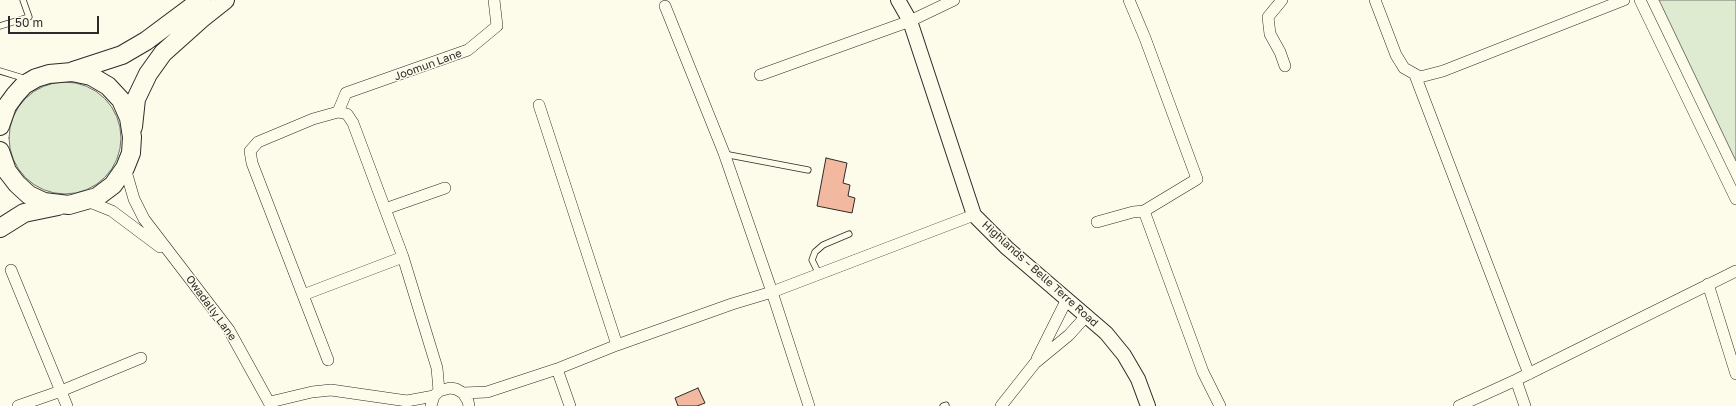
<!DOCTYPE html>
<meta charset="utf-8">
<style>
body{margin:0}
#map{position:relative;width:1736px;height:406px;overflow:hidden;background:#fdfbea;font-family:"Golos Text",sans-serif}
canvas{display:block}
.scale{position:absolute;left:8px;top:16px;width:91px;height:18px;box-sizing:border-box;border:2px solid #2b2b2b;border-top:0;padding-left:5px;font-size:12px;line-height:14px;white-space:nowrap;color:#2b2b2b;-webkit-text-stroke:3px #fdfbea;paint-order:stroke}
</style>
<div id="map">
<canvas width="1736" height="406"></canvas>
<div class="scale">50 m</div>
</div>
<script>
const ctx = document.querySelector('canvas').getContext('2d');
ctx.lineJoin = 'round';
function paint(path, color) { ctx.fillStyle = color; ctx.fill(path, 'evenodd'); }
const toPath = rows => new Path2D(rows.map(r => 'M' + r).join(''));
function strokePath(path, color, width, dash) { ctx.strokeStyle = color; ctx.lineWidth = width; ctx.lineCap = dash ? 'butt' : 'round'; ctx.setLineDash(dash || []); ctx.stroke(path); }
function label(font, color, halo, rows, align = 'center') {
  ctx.font = font + ' "Golos Text",sans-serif'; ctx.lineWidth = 3; ctx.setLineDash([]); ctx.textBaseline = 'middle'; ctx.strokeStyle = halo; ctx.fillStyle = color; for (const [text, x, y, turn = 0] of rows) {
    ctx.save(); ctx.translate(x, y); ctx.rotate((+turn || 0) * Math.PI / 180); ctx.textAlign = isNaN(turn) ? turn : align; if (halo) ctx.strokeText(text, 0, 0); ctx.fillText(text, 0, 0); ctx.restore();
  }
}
const green = toPath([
 [1659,0,1736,0,1736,161,1659,0],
 '9 138a56 56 0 1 1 112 0a56 56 0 1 1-112 0Z'
]);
paint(green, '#deebd1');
strokePath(green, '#74746e', 1);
const building = toPath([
 [826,158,847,163,843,183,850,185,848,196,855,198,852,213,817,206,826,158],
 [698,388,705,403,697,406,678,406,675,398,698,388]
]);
paint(building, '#f2b8a0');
strokePath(building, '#2b2b2b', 1);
const service = toPath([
 [0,26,29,17,23,0],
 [0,71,23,78,27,77],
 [724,154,808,170],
 [819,274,812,260,815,252,823,245,849,234],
 [943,406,946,405]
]);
const minor = toPath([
 [1282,0,1268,17,1270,34,1280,52,1285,66],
 [1375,0,1396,55,1404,68,1420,77,1443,71,1624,0],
 [1640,0,1736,199],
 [665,6,724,153,772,292,809,406],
 [760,75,910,21,954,0],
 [1415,75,1529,374],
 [539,105,617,345],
 [338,112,346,93,468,50,497,26,494,0],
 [125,168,134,199,144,219,229,330,271,406],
 [87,201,112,211,160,247],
 [385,209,445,188],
 [1144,211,1203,372,1220,406],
 [1097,222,1133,212,1144,211,1197,179,1145,38,1129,0],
 [11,270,67,406],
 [1708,284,1736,374],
 [303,295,403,257],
 [1037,359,1067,299],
 [328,360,252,163,250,151,258,142,313,119,338,112,347,114,353,123,403,257,437,368,439,391],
 [557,369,570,406],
 [1516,380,1525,406],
 [463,393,487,392,557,369,617,345,732,304,772,292,974,215],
 [270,402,312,392,331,390,407,401,434,396],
 [18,406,61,391,141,358],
 [431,406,434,396,439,391,450,388,456,389,463,393,468,401,469,406],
 [1001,406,1035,363,1069,335,1087,315],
 [1459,406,1516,380,1736,271]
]);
const tertiary = toPath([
 [898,0,910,21,974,215,1007,248,1106,333,1124,355,1138,379,1148,406]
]);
const trunk = toPath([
 [73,71,122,55,146,41,201,0],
 [0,126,7,106,15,95,24,85,36,78,49,74,72,72,91,76,108,86,121,100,129,118,132,137,131,153,125,168,113,185,97,197,69,205,44,202,29,195,17,184,7,171,0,151],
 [133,127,136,99,148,74,163,53,201,19,225,0],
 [0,228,24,213,58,206]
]);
strokePath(service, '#2b2b2b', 7);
strokePath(minor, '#2b2b2b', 12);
strokePath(tertiary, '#2b2b2b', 16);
strokePath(trunk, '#2b2b2b', 20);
strokePath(service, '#fdfbea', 5.5);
strokePath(minor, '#fdfbea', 11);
strokePath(tertiary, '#fdfbea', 14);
strokePath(trunk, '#fdfbea', 18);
label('11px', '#2b2b2b', '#fdfbea', [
 ["Joomun Lane",428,65,-20],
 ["Highlands – Belle Terre Road",1040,274,42],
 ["Owadally Lane",211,308,54]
]);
</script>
